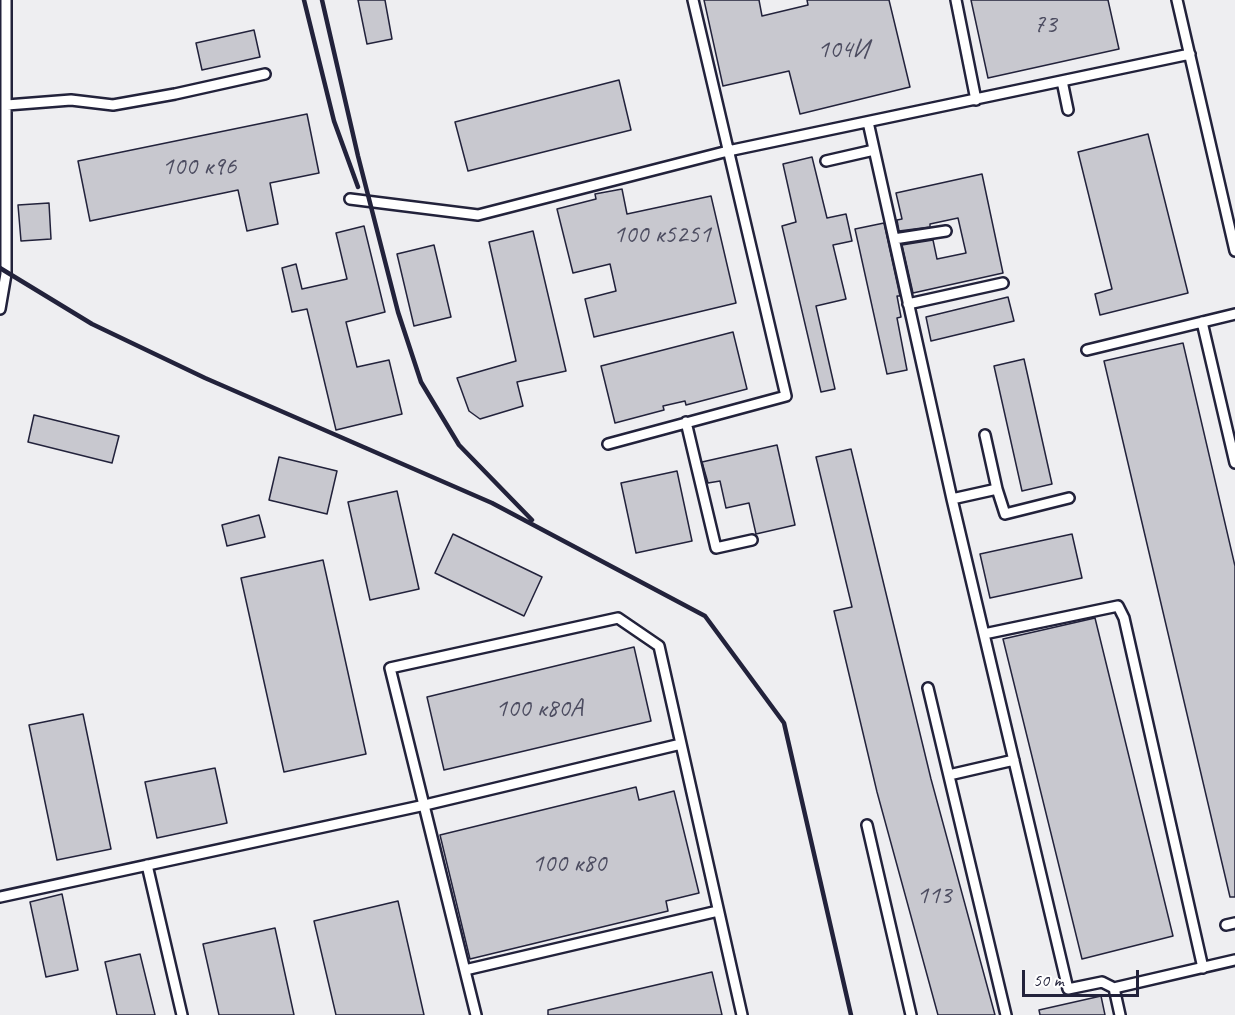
<!DOCTYPE html>
<meta charset="utf-8">
<style>
body{margin:0}
#map{position:relative;width:1235px;height:1015px;overflow:hidden;background:#fff;font-family:Caveat,sans-serif}
canvas{display:block}
.scale{position:absolute;left:1022px;top:970px;width:117px;height:27px;box-sizing:border-box;border:3px solid #22223b;border-top:0;padding-left:8px;font-size:18px;line-height:21px;white-space:nowrap;color:#22223b;-webkit-text-stroke:4px #fff;paint-order:stroke}
</style>
<div id="map">
<canvas width="1235" height="1015"></canvas>
<div class="scale">50 m</div>
</div>
<script>
const ctx = document.querySelector('canvas').getContext('2d');
ctx.lineJoin = 'round';
function paint(path, color) { ctx.fillStyle = color; ctx.fill(path, 'evenodd'); }
const toPath = rows => new Path2D(rows.map(r => 'M' + r).join(''));
function strokePath(path, color, width, dash) { ctx.strokeStyle = color; ctx.lineWidth = width; ctx.lineCap = dash ? 'butt' : 'round'; ctx.setLineDash(dash || []); ctx.stroke(path); }
function label(font, color, halo, rows, align = 'center') {
  ctx.font = font + ' Caveat,sans-serif'; ctx.lineWidth = 4.5; ctx.setLineDash([]); ctx.textBaseline = 'middle'; ctx.strokeStyle = halo; ctx.fillStyle = color; for (const [text, x, y, turn = 0] of rows) {
    ctx.save(); ctx.translate(x, y); ctx.rotate((+turn || 0) * Math.PI / 180); ctx.textAlign = isNaN(turn) ? turn : align; if (halo) ctx.strokeText(text, 0, 0); ctx.fillText(text, 0, 0); ctx.restore();
  }
}
paint(toPath([
 [0,0,1235,0,1235,1015,0,1015]
]), '#eeeef1');
const building = toPath([
 [358,0,385,0,392,39,367,44,358,0],
 [704,0,759,0,762,16,808,5,807,0,889,0,910,87,800,114,789,71,723,86,704,0],
 [971,0,1108,0,1119,49,988,78,971,0],
 [254,30,260,57,202,70,196,43,254,30],
 [619,80,631,130,468,171,455,122,619,80],
 [307,114,319,173,270,183,278,224,247,231,238,190,90,221,78,161,307,114],
 [1148,134,1188,293,1100,315,1095,294,1112,289,1078,152,1148,134],
 [812,157,827,218,846,214,852,241,833,245,846,299,816,306,835,389,821,392,782,226,796,222,783,164,812,157],
 [982,174,1003,273,913,293,902,245,933,240,937,259,966,253,958,218,930,224,930,227,899,231,897,220,902,219,896,193,982,174],
 [622,189,627,214,711,196,736,303,594,337,585,299,616,291,610,264,573,273,557,209,596,199,595,194,622,189],
 [49,203,51,239,21,241,18,205,49,203],
 [884,223,900,296,897,296,901,317,897,318,907,370,887,374,855,229,884,223],
 [364,226,385,312,346,322,357,367,389,360,402,414,336,430,307,309,292,312,282,268,296,264,302,289,347,279,336,233,364,226],
 [533,231,566,371,517,382,523,406,480,419,469,411,457,378,516,361,489,242,533,231],
 [434,245,451,317,414,326,397,254,434,245],
 [1008,297,1014,321,931,341,926,317,1008,297],
 [733,332,747,389,686,405,685,401,663,406,664,410,615,423,601,366,733,332],
 [1183,343,1235,566,1235,897,1230,897,1104,361,1183,343],
 [1024,359,1052,484,1022,491,994,366,1024,359],
 [34,415,119,436,112,463,28,442,34,415],
 [777,445,795,525,756,534,749,503,726,508,720,481,708,483,702,462,777,445],
 [851,449,931,779,995,1015,938,1015,877,792,834,611,852,607,816,457,851,449],
 [279,457,337,471,327,514,269,500,279,457],
 [677,471,692,541,636,553,621,483,677,471],
 [397,491,419,589,370,600,348,502,397,491],
 [259,515,265,537,227,546,222,525,259,515],
 [453,534,542,577,524,616,435,573,453,534],
 [1072,534,1082,578,990,598,980,554,1072,534],
 [323,560,366,754,284,772,241,578,323,560],
 [1095,618,1173,936,1082,959,1003,639,1095,618],
 [634,647,651,721,444,770,427,697,634,647],
 [83,714,111,849,57,860,29,725,83,714],
 [215,768,227,823,157,838,145,782,215,768],
 [636,787,639,800,674,791,699,893,666,901,668,911,470,959,440,835,636,787],
 [62,894,78,970,46,977,30,902,62,894],
 [398,901,424,1015,336,1015,314,921,398,901],
 [275,928,294,1015,219,1015,203,944,275,928],
 [140,954,155,1015,117,1015,105,962,140,954],
 [712,972,722,1015,548,1015,548,1010,712,972],
 [1101,996,1105,1015,1040,1015,1039,1010,1101,996]
]);
paint(building, '#c8c8cf');
strokePath(building, '#22223b', 1.5);
const service = toPath([
 [956,0,976,100],
 [1177,0,1235,251],
 [1062,81,1068,110],
 [7,105,71,100,113,105,175,94,265,74],
 [868,122,952,499,1068,989,1102,982,1114,988],
 [826,161,874,150],
 [350,199,478,215,728,151,1190,54],
 [894,239,946,231],
 [908,304,1003,283],
 [0,309,6,274,6,0],
 [1202,322,1235,463],
 [1087,350,1235,314],
 [686,422,716,548,752,540],
 [985,435,997,489,1005,514,1069,498],
 [608,444,786,396,693,0],
 [952,499,997,489],
 [984,634,1118,606,1124,618,1203,968],
 [928,688,1006,1015],
 [949,775,1014,760],
 [867,825,911,1015],
 [147,865,182,1015],
 [0,897,425,805,681,744],
 [1226,925,1235,923],
 [465,970,718,911],
 [476,1015,390,668,618,618,659,646,742,1015],
 [1120,1015,1114,988,1235,960]
]);
strokePath(service, '#22223b', 14);
strokePath(service, '#fff', 9);
strokePath(toPath([
 [304,0,334,121,358,187],
 [322,0,358,156,398,312,421,382,459,445,532,520],
 [0,268,92,324,205,378,492,503,705,616,784,723,851,1015]
]), '#22223b', 4.5);
label('26px', '#4c4c60', null, [
 ["73",1045,25],
 ["104И",843,50],
 ["100 к96",199,167],
 ["100 к5251",662,235],
 ["100 к80А",539,709],
 ["100 к80",569,864],
 ["113",934,896]
]);
</script>
